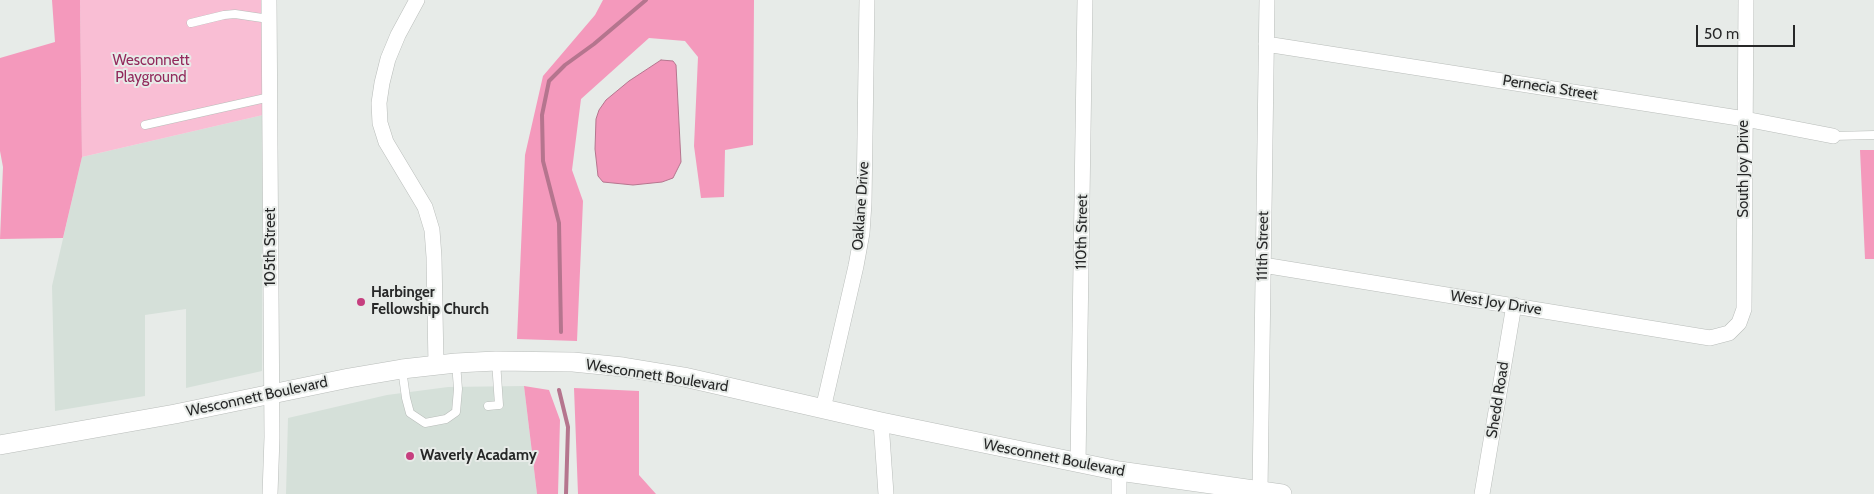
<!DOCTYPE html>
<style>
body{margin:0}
#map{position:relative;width:1874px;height:494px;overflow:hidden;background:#e7ebe8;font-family:Cabin,sans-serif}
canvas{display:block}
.scale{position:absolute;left:1696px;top:25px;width:99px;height:22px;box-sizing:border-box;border:2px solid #272828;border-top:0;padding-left:6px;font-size:15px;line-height:18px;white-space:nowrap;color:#272828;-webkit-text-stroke:4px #e7ebe8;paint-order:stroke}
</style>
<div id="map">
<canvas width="1874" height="494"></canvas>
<div class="scale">50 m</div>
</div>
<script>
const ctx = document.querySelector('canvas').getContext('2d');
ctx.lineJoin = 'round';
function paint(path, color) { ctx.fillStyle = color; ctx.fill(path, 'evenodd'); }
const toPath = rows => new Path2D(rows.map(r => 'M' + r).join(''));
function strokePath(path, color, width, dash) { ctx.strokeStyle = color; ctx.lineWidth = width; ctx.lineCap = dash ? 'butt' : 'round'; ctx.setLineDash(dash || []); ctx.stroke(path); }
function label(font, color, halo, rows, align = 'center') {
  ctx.font = font + ' Cabin,sans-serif'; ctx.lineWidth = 4; ctx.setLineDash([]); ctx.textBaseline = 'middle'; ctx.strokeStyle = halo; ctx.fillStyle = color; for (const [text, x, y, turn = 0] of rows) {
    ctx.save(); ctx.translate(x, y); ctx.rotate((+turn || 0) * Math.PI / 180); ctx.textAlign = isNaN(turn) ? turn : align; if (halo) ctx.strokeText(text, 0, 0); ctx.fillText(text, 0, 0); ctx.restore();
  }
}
paint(toPath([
 [263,115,262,371,186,388,186,309,145,315,145,396,55,411,52,286,82,157],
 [524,386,537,494,286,494,288,418,387,395,448,387]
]), '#d5e0d9');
paint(toPath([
 [80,0,263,0,263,115,82,157]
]), '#f9bed4');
paint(toPath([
 [52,0,80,0,82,157,63,238,0,239,3,167,0,151,0,58,55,42],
 [603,0,754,0,753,145,725,150,724,197,701,198,694,146,698,57,685,41,649,38,581,99,572,170,583,201,577,341,517,339,525,155,543,76,595,15],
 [1860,150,1874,150,1874,259,1865,259],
 [524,386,549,390,560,420,558,494,537,494],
 [574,388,639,391,639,475,656,494,578,494]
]), '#f499bc');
const water = toPath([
 [661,60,673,61,676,65,681,162,673,178,662,182,633,185,603,182,598,176,595,149,596,119,599,110,606,100,629,81,661,60]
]);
paint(water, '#f296ba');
strokePath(water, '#b5758e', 1);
strokePath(toPath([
 [561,332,559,223,543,161,542,115,549,81,565,65,594,44,646,0],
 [559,390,568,427,566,494]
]), '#b5758e', 4);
const service = toPath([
 [191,23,224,15,235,14,269,19],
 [145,125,270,97],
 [1833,136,1874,135],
 [402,369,406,398,410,413,425,423,446,419,456,412,458,389,456,363],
 [488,406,499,405,496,361]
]);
const minor = toPath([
 [269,0,272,437,270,494],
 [417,0,398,35,388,59,382,83,379,103,380,123,386,142,425,207,432,230,434,257,436,365],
 [1266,44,1745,119,1833,136],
 [1263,265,1710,338,1729,333,1739,323,1744,309,1746,0],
 [823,409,856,266,862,233,864,203,867,0],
 [881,422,886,494],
 [1078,464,1085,0],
 [1119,471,1119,494],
 [1260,491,1267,0],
 [1482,494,1514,305]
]);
const tertiary = toPath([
 [0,445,175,414,349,378,402,369,456,363,496,361,573,362,623,367,684,377,881,422,1119,471,1282,494]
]);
strokePath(service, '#b9bdba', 9);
strokePath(minor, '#b9bdba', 16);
strokePath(tertiary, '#b9bdba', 20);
strokePath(service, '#fff', 8);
strokePath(minor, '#fff', 15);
strokePath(tertiary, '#fff', 19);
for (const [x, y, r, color] of [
 [361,302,5,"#c63f7f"],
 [410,456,5,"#c63f7f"]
]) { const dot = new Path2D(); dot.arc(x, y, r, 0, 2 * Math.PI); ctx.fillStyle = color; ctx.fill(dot); strokePath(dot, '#e7ebe8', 2); }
label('15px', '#922a5c', '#e7ebe8', [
 ["Wesconnett",151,61],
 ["Playground",151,78]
]);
label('15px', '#272828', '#e7ebe8', [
 ["Pernecia Street",1550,88,9],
 ["South Joy Drive",1744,169,-90],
 ["Oaklane Drive",861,206,-86],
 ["110th Street",1082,232,-89],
 ["111th Street",1263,246,-89],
 ["105th Street",271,247,-90],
 ["West Joy Drive",1496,303,9],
 ["Wesconnett Boulevard",657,376,9],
 ["Wesconnett Boulevard",257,397,-12],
 ["Shedd Road",1498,400,-81],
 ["Wesconnett Boulevard",1054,458,11]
]);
label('bold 15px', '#272828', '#e7ebe8', [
 ["Harbinger",371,293],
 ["Fellowship Church",371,310],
 ["Waverly Acadamy",420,456]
], 'left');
</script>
